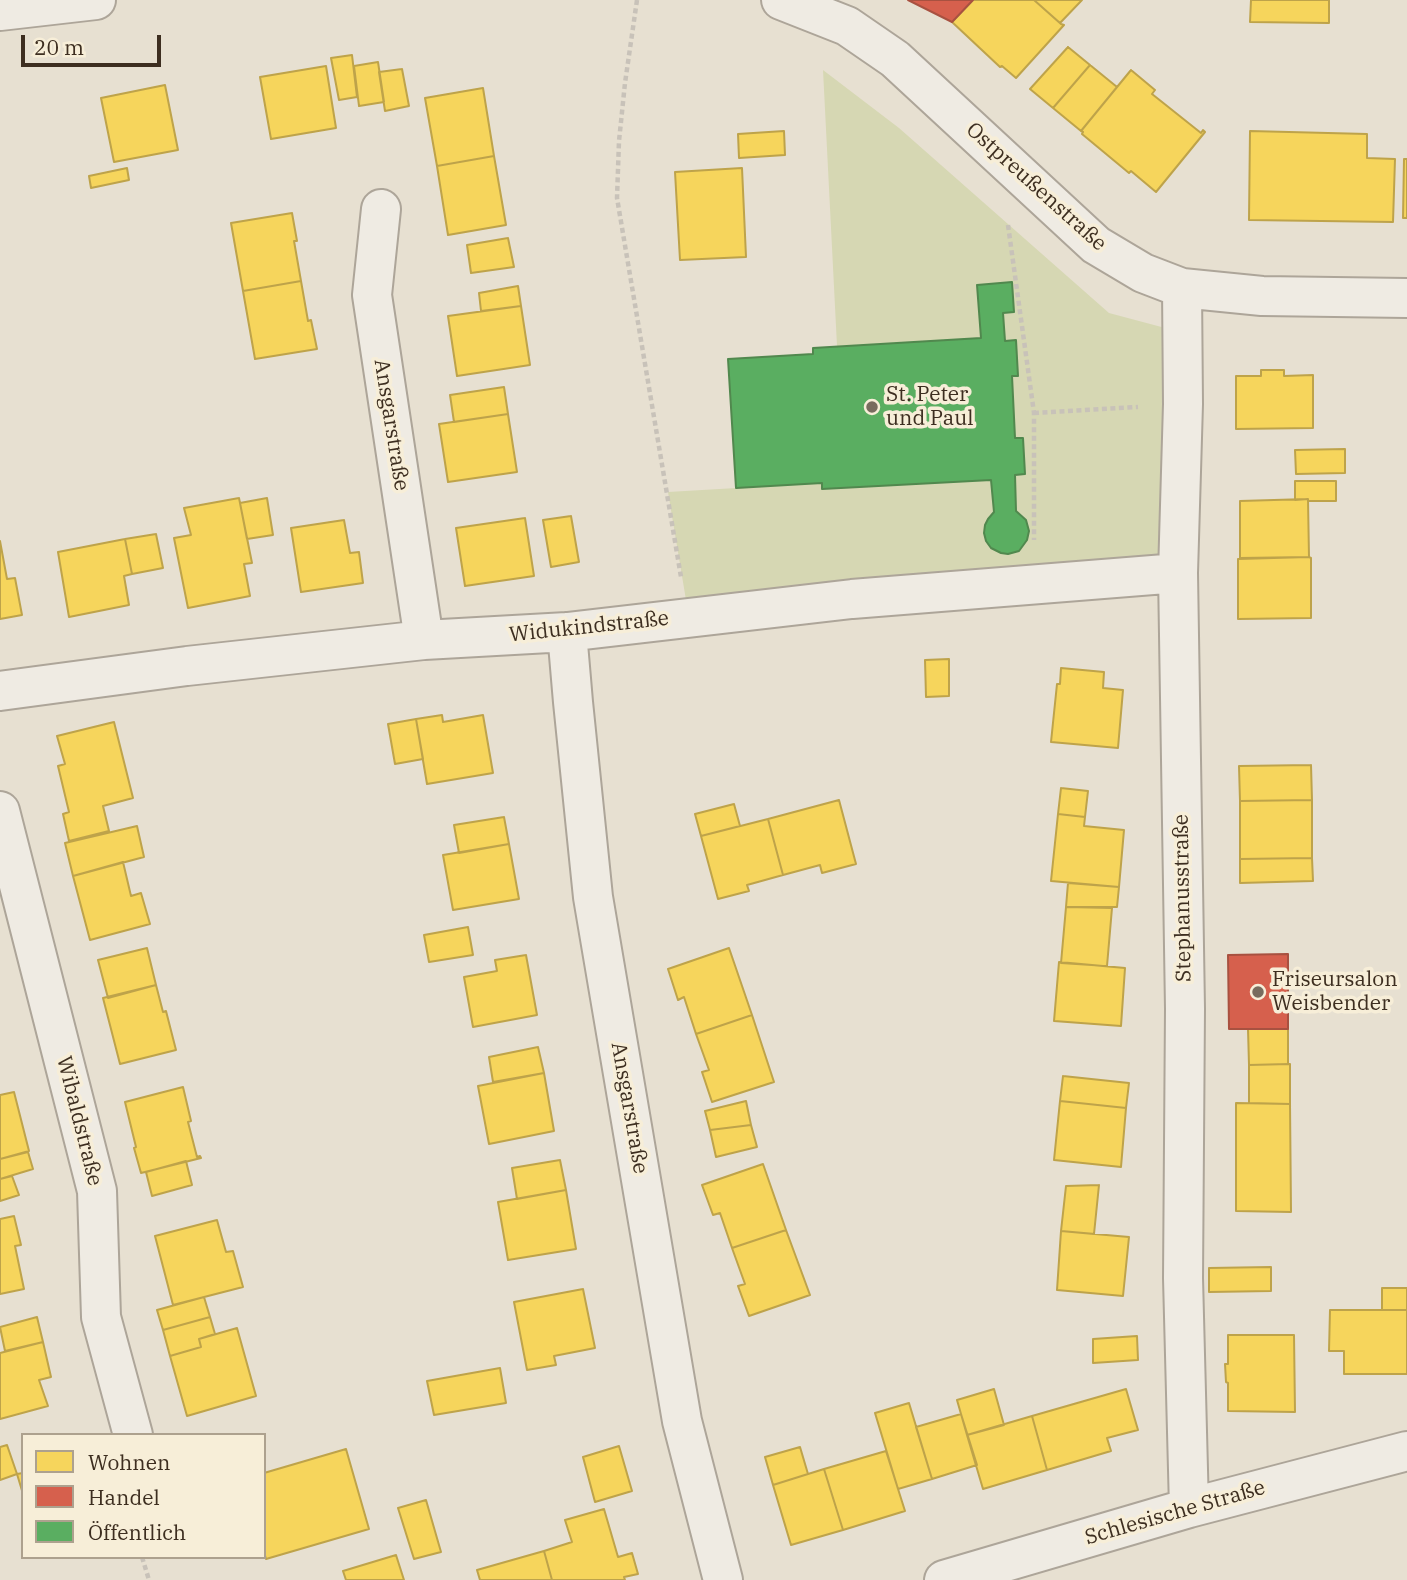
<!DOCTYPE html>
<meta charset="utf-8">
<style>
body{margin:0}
#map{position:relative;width:1407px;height:1580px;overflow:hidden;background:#e7e0d1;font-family:"IBM Plex Serif",serif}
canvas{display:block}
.legend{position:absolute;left:21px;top:1433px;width:245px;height:126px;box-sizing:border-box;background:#f7eed8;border:2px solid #ada18e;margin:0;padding:9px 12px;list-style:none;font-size:21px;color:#3d2e20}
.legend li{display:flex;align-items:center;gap:14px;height:35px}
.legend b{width:35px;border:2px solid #ada18e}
.scale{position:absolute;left:21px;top:35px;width:140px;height:32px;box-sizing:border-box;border:4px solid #3d2e20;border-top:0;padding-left:9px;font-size:21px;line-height:24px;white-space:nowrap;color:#3d2e20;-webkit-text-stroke:5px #f7eed8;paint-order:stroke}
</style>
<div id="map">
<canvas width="1407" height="1580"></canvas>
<ul class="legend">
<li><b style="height:19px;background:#f6d55c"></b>Wohnen</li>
<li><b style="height:19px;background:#d6604d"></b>Handel</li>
<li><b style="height:19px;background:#5aae61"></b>Öffentlich</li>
</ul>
<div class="scale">20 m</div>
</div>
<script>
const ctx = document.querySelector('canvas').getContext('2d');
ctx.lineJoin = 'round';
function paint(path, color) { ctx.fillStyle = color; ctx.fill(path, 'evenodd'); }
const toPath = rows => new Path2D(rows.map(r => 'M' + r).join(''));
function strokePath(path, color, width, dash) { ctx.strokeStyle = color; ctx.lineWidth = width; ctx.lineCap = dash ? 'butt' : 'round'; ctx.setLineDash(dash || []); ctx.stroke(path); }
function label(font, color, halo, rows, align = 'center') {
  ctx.font = font + ' "IBM Plex Serif",serif'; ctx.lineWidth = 7; ctx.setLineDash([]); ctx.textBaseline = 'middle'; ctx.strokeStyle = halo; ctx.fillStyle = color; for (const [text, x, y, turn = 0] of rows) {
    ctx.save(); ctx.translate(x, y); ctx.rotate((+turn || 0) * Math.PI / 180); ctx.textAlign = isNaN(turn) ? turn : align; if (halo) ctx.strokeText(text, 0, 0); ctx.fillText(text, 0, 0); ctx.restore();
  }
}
paint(toPath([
 [823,70,899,128,1109,313,1169,329,1162,557,686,600,668,492,822,483,822,489,991,480,994,512,988,519,985,525,984,533,991,548,1001,553,1019,551,1027,540,1029,531,1027,523,1024,517,1016,511,1015,475,1025,474,1023,438,1015,438,1012,376,1018,376,1016,340,1005,341,1003,313,1014,312,1012,283,977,285,981,338,837,346]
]), '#d6d7b3');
const homes = toPath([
 [973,0,1034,0,1061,24,1064,25,1016,78,1002,66,1000,67,952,22,973,0],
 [1034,0,1082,0,1060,23,1034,0],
 [1251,0,1329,0,1329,23,1250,22,1251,0],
 [1068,47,1090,65,1053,108,1030,89,1068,47],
 [352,55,357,97,339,100,331,58,352,55],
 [378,62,384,102,359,106,354,66,378,62],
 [1090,65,1117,87,1081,131,1053,108,1090,65],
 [326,66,336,128,271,139,260,77,326,66],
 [402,69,409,106,385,111,379,72,402,69],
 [1131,70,1155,90,1152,94,1201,133,1203,130,1205,132,1156,192,1131,171,1129,173,1082,134,1083,132,1081,131,1131,70],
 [165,85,178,150,114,162,101,98,165,85],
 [483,88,494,156,437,166,425,98,483,88],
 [784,131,785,155,739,158,738,134,784,131],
 [1250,131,1367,134,1367,158,1395,159,1393,222,1249,220,1250,131],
 [494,156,506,225,448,235,437,166,494,156],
 [1404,159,1407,159,1407,218,1403,218,1404,159],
 [127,168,129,180,91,188,89,176,127,168],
 [742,168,746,257,680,260,675,172,742,168],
 [292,213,297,241,294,241,301,281,243,291,231,223,292,213],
 [508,238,514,267,471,273,467,245,508,238],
 [301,281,308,321,311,320,317,349,255,359,243,291,301,281],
 [518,286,521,306,481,311,479,293,518,286],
 [521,306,530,365,457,376,448,316,521,306],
 [1261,370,1284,370,1284,376,1313,375,1313,428,1236,429,1236,376,1261,376,1261,370],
 [504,387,508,414,454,422,450,395,504,387],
 [508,414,517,472,448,482,439,424,508,414],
 [1345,449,1345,473,1296,474,1295,450,1345,449],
 [1295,481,1336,481,1336,501,1308,501,1308,499,1295,500,1295,481],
 [239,498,252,563,244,564,250,596,188,608,174,538,191,535,184,508,239,498],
 [267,498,273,535,247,539,240,503,267,498],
 [1308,499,1309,557,1240,558,1240,501,1308,499],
 [571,516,579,562,551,567,543,520,571,516],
 [525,518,534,576,465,586,456,528,525,518],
 [344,520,350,553,359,552,363,583,301,592,291,528,344,520],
 [156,534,163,568,132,574,125,539,156,534],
 [125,539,132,574,124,576,129,605,69,617,58,552,125,539],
 [0,541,7,579,15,578,22,615,0,619,0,541],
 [1309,557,1311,558,1311,618,1238,619,1238,559,1309,557],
 [949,659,949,696,926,697,925,660,949,659],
 [1061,668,1104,672,1103,688,1123,690,1118,748,1051,742,1057,684,1060,684,1061,668],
 [442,715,443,722,483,715,493,773,427,784,416,719,442,715],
 [416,719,423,759,395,764,388,724,416,719],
 [114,722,133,798,103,806,109,831,69,841,63,814,69,812,58,766,65,764,57,736,114,722],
 [1311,765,1312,800,1240,801,1239,766,1311,765],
 [1061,788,1088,791,1085,817,1058,814,1061,788],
 [839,800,856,864,822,873,820,865,783,875,768,819,839,800],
 [1312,800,1312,858,1240,859,1240,801,1312,800],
 [734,804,740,826,701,836,695,814,734,804],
 [1058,814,1085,817,1084,826,1124,830,1119,887,1051,881,1058,814],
 [504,817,509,844,459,853,454,825,504,817],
 [768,819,783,875,747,885,749,891,718,899,701,836,768,819],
 [137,826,144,857,73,876,65,843,137,826],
 [509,844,519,899,453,910,443,855,509,844],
 [1312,858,1313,881,1240,883,1240,859,1312,858],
 [123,862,131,896,141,893,150,924,90,940,73,876,123,862],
 [1068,883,1119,887,1117,907,1066,907,1068,883],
 [1066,907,1112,908,1107,966,1061,963,1066,907],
 [468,927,473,955,429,962,424,935,468,927],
 [147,948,156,985,108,998,98,960,147,948],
 [729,948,752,1015,696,1034,684,997,678,1000,668,969,729,948],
 [526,955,537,1015,473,1027,464,977,497,971,495,960,526,955],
 [1059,962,1125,968,1121,1026,1054,1021,1059,962],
 [156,985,163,1012,166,1011,176,1050,120,1064,103,998,156,985],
 [752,1015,774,1082,712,1102,702,1072,709,1070,696,1034,752,1015],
 [1248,1029,1288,1029,1288,1064,1249,1065,1248,1029],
 [538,1047,544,1073,493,1082,489,1057,538,1047],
 [1290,1064,1290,1104,1249,1103,1249,1065,1290,1064],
 [544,1073,554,1131,489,1144,478,1086,544,1073],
 [1063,1076,1129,1083,1126,1108,1060,1101,1063,1076],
 [183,1087,191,1121,188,1122,197,1157,200,1156,201,1158,141,1173,134,1148,136,1147,125,1102,183,1087],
 [14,1092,29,1151,0,1159,0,1095,14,1092],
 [746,1101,751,1125,710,1130,705,1111,746,1101],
 [1060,1101,1126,1108,1121,1167,1054,1160,1060,1101],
 [1236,1103,1290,1104,1291,1212,1236,1211,1236,1103],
 [751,1125,757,1147,716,1157,710,1130,751,1125],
 [28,1152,33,1169,0,1179,0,1159,28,1152],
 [560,1160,566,1190,517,1199,512,1168,560,1160],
 [186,1161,192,1185,152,1196,146,1172,186,1161],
 [763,1164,786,1230,732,1248,720,1213,713,1215,702,1185,763,1164],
 [12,1176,19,1195,0,1201,0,1179,12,1176],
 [1099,1185,1094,1234,1061,1231,1066,1186,1099,1185],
 [566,1190,576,1249,508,1260,498,1202,566,1190],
 [14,1216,21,1245,15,1246,24,1289,0,1294,0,1219,14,1216],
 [217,1220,226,1252,233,1251,243,1287,173,1305,155,1236,217,1220],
 [786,1230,810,1295,749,1316,738,1286,745,1284,732,1248,786,1230],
 [1061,1231,1129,1237,1123,1296,1057,1290,1061,1231],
 [1271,1267,1271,1291,1209,1292,1209,1268,1271,1267],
 [1382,1288,1407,1288,1407,1310,1382,1310,1382,1288],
 [583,1289,595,1348,554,1356,556,1365,527,1370,514,1302,583,1289],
 [204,1297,210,1317,163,1330,157,1310,204,1297],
 [1330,1310,1407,1310,1407,1374,1344,1374,1344,1351,1329,1351,1330,1310],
 [37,1317,43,1342,5,1351,0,1327,37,1317],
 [210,1317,215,1334,199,1339,201,1347,170,1356,163,1330,210,1317],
 [237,1328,256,1396,187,1416,170,1356,201,1347,199,1339,237,1328],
 [1228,1335,1294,1335,1295,1412,1228,1411,1228,1383,1226,1382,1225,1364,1228,1364,1228,1335],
 [1137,1336,1138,1360,1093,1363,1093,1339,1137,1336],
 [43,1342,51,1377,39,1380,48,1406,0,1419,0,1353,43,1342],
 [500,1368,506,1403,434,1415,427,1381,500,1368],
 [994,1389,1004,1425,967,1435,957,1400,994,1389],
 [1126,1389,1138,1430,1107,1438,1111,1451,1047,1470,1032,1416,1126,1389],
 [909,1403,932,1479,898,1489,875,1413,909,1403],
 [961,1414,977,1465,932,1479,916,1427,961,1414],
 [1032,1416,1047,1470,983,1489,967,1435,1032,1416],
 [7,1445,17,1474,0,1480,0,1447,7,1445],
 [619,1446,632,1491,595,1502,583,1457,619,1446],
 [800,1447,808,1474,773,1485,765,1457,800,1447],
 [346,1449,369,1529,266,1559,264,1552,264,1473,346,1449],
 [886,1451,905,1511,843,1530,824,1469,886,1451],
 [824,1469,843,1530,791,1545,773,1485,824,1469],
 [23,1473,23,1494,17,1474,23,1473],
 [426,1500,441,1552,414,1559,398,1508,426,1500],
 [604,1509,618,1557,632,1553,638,1574,624,1577,625,1580,552,1580,544,1551,572,1542,565,1520,604,1509],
 [544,1551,552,1580,480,1580,477,1570,544,1551],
 [396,1555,404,1580,346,1580,343,1571,396,1555]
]);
paint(homes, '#f6d55c');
strokePath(homes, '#bea34a', 2);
const shops = toPath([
 [908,0,973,0,952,22,908,0],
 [1288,954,1288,1029,1229,1029,1228,955,1288,954]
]);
paint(shops, '#d6604d');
strokePath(shops, '#a85140', 2);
const public = toPath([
 [1012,282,1014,312,1003,313,1005,341,1016,340,1018,376,1012,376,1015,438,1023,438,1025,474,1015,475,1016,511,1026,520,1029,531,1027,540,1019,551,1008,554,1001,553,991,548,986,541,984,533,985,525,988,519,994,512,991,480,822,489,822,483,736,488,728,359,813,354,813,348,981,338,977,285,1012,282]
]);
paint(public, '#5aae61');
strokePath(public, '#51884e', 2);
const minor = toPath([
 [781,0,847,26,895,59,1096,245,1143,273,1182,288,1262,296,1407,298],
 [0,11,96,0],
 [381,209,372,295,424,640],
 [1182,288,1183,404,1178,573,1185,1009,1183,1278,1189,1508],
 [567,632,573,702,593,897,682,1421,723,1580],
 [0,691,187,666,424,640,567,632,852,599,1178,573],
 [0,811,97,1191,101,1317,133,1435],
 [944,1580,1189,1508,1407,1451]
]);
strokePath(minor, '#ada599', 42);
strokePath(toPath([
 [637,0,625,83,619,141,617,198,681,577],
 [1008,225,1034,413,1034,540],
 [1034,413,1138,407],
 [142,1557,149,1580]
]), '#c8c2b9', 4.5, [5, 3.5]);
strokePath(minor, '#efebe3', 38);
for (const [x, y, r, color] of [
 [872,407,7,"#786c5e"],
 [1258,992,7,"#786c5e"]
]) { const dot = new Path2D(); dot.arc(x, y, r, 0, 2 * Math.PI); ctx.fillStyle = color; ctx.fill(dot); strokePath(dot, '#f7eed8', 2.5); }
label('21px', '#3d2e20', '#f7eed8', [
 ["Ostpreußenstraße",1036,187,42],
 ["Ansgarstraße",391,425,81],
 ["Widukindstraße",589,627,-6],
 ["Stephanusstraße",1183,898,-91],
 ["Ansgarstraße",629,1108,80],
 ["Wibaldstraße",79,1121,76],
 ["Schlesische Straße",1175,1513,-16]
]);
label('21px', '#3d2e20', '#f7eed8', [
 ["St. Peter",886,395],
 ["und Paul",886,419],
 ["Friseursalon",1272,980],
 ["Weisbender",1272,1004]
], 'left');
</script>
